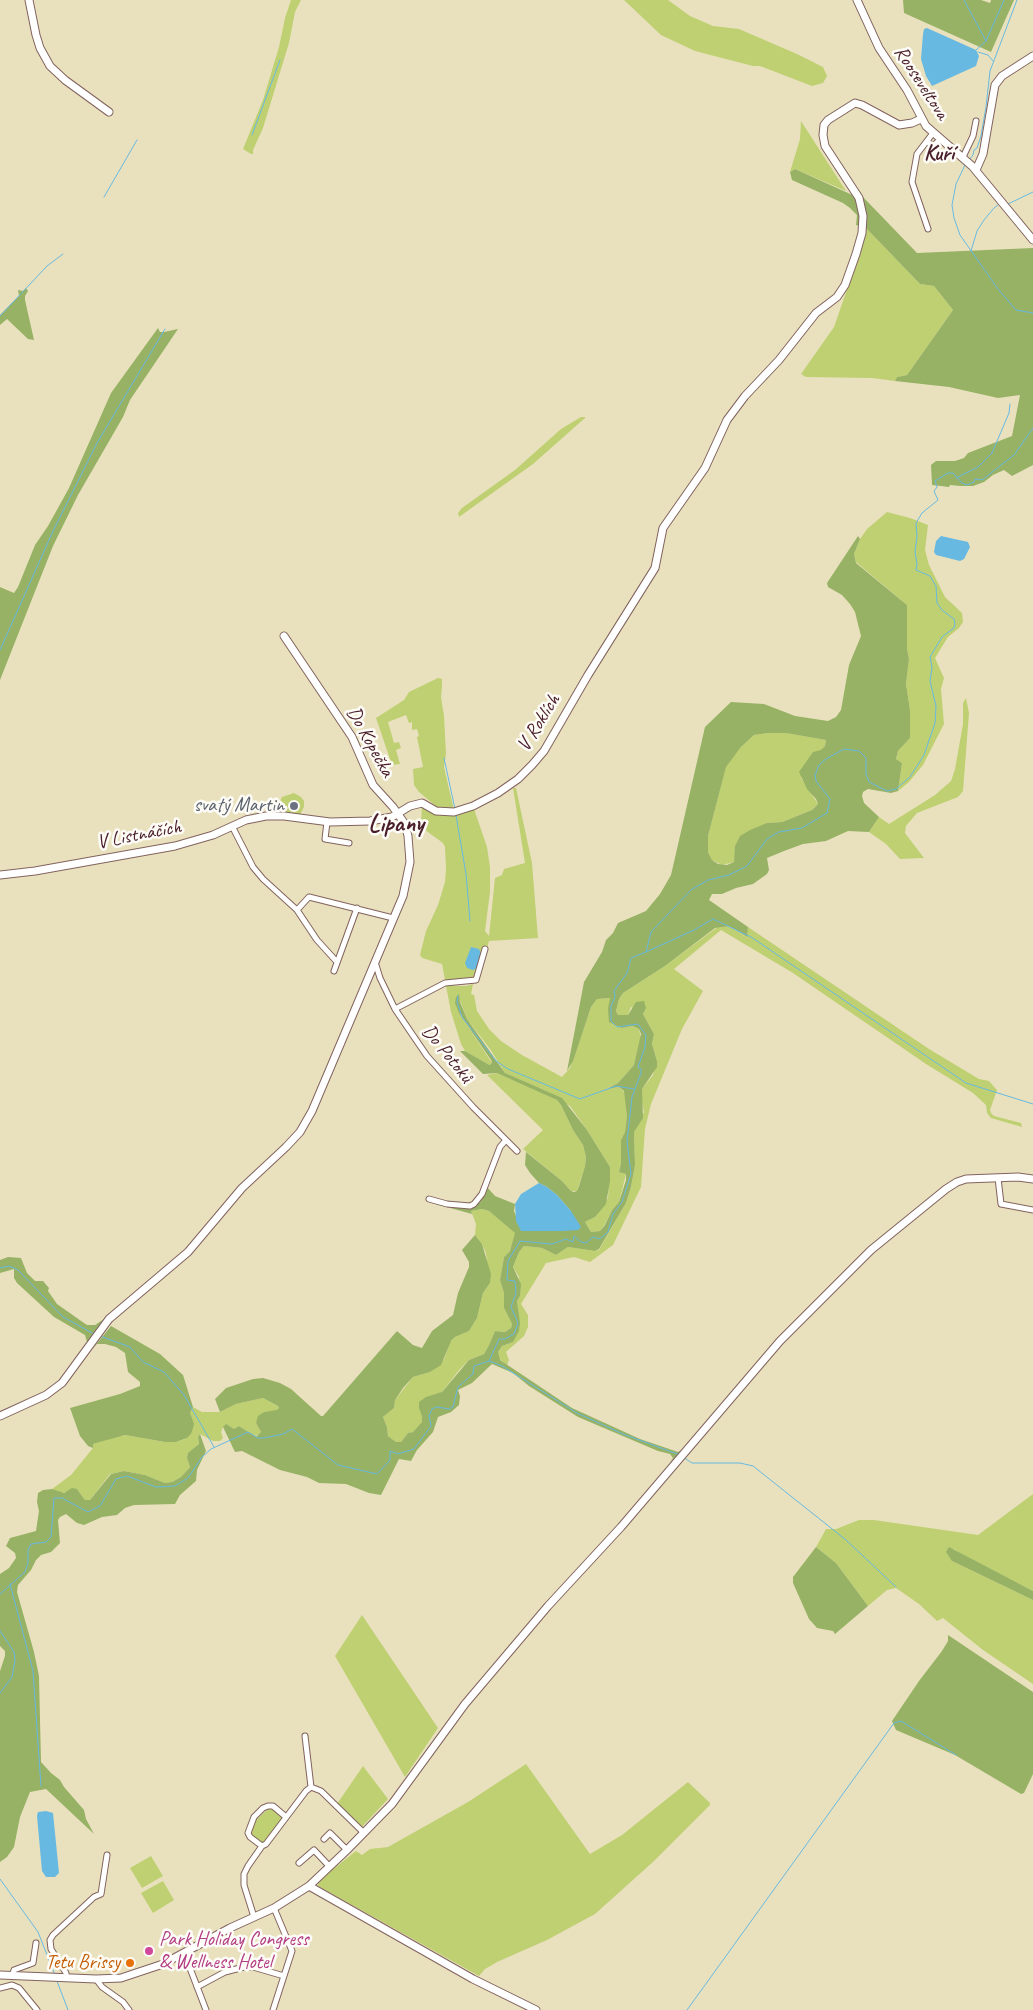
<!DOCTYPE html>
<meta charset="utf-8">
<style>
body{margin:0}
canvas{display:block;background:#e9e1bd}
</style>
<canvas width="1033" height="2010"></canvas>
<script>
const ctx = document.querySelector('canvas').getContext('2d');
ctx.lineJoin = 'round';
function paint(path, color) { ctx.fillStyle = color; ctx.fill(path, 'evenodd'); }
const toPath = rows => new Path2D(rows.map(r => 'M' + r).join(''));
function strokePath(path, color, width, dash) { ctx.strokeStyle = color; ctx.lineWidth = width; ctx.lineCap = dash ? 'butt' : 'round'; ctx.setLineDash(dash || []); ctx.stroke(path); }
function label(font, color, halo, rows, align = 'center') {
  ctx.font = font + ' Caveat,sans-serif'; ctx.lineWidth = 5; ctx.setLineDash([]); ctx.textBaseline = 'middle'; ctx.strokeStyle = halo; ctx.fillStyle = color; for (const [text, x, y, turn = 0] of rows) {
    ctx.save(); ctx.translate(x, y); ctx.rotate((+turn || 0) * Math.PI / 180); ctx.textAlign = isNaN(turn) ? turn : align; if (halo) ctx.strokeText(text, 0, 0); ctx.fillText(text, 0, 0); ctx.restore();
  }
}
paint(toPath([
 [291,0,301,0,295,12,289,43,263,128,253,150,253,154,251,154,243,149,263,100,279,47,285,18],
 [624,0,668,0,690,16,713,26,739,29,797,54,823,67,827,76,823,83,812,86,760,66,753,66,695,51,661,35],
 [801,121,846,191,795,169,790,172,800,139],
 [866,228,920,284,934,286,953,310,907,375,897,377,895,381,872,378,806,377,801,374,834,327,866,235],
 [581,417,585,417,585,418,533,464,459,517,458,513,462,508,515,470,561,429],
 [887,512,910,518,928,525,925,550,929,565,945,597,962,613,963,622,959,628,948,637,935,658,944,678,941,689,944,724,923,765,909,782,898,791,902,763,896,759,898,751,910,738,910,710,906,684,909,659,907,649,907,605,856,562,854,554,860,539,867,529],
 [438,678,442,679,442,685,441,697,444,716,446,754,444,767,454,810,438,808,419,792,414,785,413,769,423,767,417,737,419,736,417,729,412,730,412,722,409,723,406,715,388,722,394,743,399,742,401,748,396,750,400,764,392,765,376,718,404,700,409,692],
 [966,698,969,713,963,791,958,797,917,813,906,826,905,833,924,858,900,859,886,844,869,832,879,817,889,824,935,795,951,781,955,769,963,724,963,703],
 [768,733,787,733,826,740,825,746,801,778,818,804,812,810,782,822,767,823,735,854,734,862,722,865,712,860,708,852,708,836,726,766,741,747,754,735],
 [513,788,516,788,532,863,538,938,489,941,480,974,473,978,445,980,442,964,422,958,420,955,426,931,438,905,445,882,446,869,445,847,443,843,421,827,422,803,442,812,473,806,487,847,490,867,490,892,485,931,489,936,495,878,502,875,504,869,525,863],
 [294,793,301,797,304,801,304,807,300,815,283,812,277,807,282,797],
 [719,926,729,926,746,937,748,927,929,1049,979,1079,989,1081,997,1090,990,1110,991,1113,994,1116,1021,1123,1022,1127,991,1118,987,1113,986,1105,973,1093,926,1064,793,973,721,930,674,969,703,991,682,1029,651,1104,645,1129,641,1187,613,1245,590,1262,574,1257,546,1263,521,1304,528,1315,528,1327,524,1336,506,1352,509,1360,507,1365,498,1358,498,1352,502,1346,513,1342,518,1313,517,1300,520,1296,519,1277,513,1267,519,1252,524,1246,542,1248,556,1255,568,1247,595,1251,599,1250,626,1203,631,1187,635,1165,634,1132,644,1112,642,1102,642,1089,653,1075,657,1061,652,1044,654,1034,643,1014,644,1010,631,1007,628,1015,618,1015,616,1011,619,999,623,993,665,966],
 [473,984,471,994,474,995,477,1011,489,1029,501,1041,522,1055,562,1077,570,1068,591,1007,597,999,610,998,622,1028,633,1026,639,1029,641,1039,634,1065,618,1083,605,1089,619,1087,626,1094,627,1116,625,1132,621,1140,621,1163,619,1172,626,1174,619,1202,612,1210,605,1224,600,1231,591,1232,585,1222,595,1217,608,1198,610,1167,587,1130,570,1106,505,1073,490,1049,467,1019,458,995,459,1013,492,1063,491,1065,486,1063,465,1051,461,1044,451,1012,446,986,466,986],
 [497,1073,533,1088,557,1100,561,1105,573,1130,583,1145,586,1157,585,1166,577,1191,571,1191,562,1181,523,1149,543,1130,487,1075],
 [482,1209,489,1211,516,1233,510,1251,504,1257,500,1280,504,1293,504,1308,512,1324,511,1328,505,1332,495,1331,489,1345,484,1354,469,1360,460,1369,423,1416,422,1422,419,1426,413,1432,408,1433,401,1442,396,1442,388,1436,387,1427,383,1417,394,1408,395,1400,413,1377,430,1372,444,1359,450,1342,455,1337,469,1331,477,1318,483,1293,490,1283,486,1253,482,1244,475,1235,476,1224,471,1211],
 [263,1398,278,1406,279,1408,277,1411,264,1412,256,1423,261,1432,259,1435,254,1436,239,1426,234,1429,223,1427,221,1432,223,1438,220,1441,213,1441,200,1434,198,1437,199,1444,188,1454,187,1458,190,1467,181,1477,172,1482,165,1483,145,1475,124,1471,110,1474,90,1500,85,1500,77,1489,62,1493,52,1489,71,1475,93,1448,93,1444,108,1438,125,1435,165,1442,176,1442,185,1439,191,1434,190,1413,193,1407,202,1412,220,1412,236,1404],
 [1033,1494,1033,1591,961,1554,954,1549,952,1561,1033,1600,1033,1684,983,1650,943,1618,937,1621,919,1604,896,1588,887,1590,868,1606,836,1563,816,1547,826,1529,836,1529,859,1520,874,1520,978,1535],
 [362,1615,438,1728,405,1777,335,1656],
 [526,1764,590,1854,622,1835,688,1782,710,1803,710,1805,653,1862,595,1914,547,1940,497,1962,485,1969,479,1976,318,1886,318,1881,356,1851,362,1855,370,1849,388,1847,468,1802],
 [363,1766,388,1799,361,1828,337,1804],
 [268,1809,272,1809,282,1817,282,1820,266,1841,261,1843,253,1837,251,1830,256,1820],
 [151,1856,163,1876,142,1888,130,1868],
 [163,1881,174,1900,153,1913,141,1893]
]), '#bfd073');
paint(toPath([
 [903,0,981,0,990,3,991,0,1014,0,991,52,904,13],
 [795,169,859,198,863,197,917,253,1033,248,1033,465,1012,476,1004,470,993,475,984,482,973,486,960,486,950,485,949,487,932,485,931,465,936,461,955,461,964,458,968,453,1012,436,1020,395,998,398,949,387,895,381,897,377,907,375,953,310,934,286,920,284,866,228,856,225,857,215,850,208,843,203,792,180,790,172],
 [26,288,28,291,25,296,25,300,34,340,28,339,7,319,0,325,0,315,19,296,18,290,23,291],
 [158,328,160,332,164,332,178,329,130,400,123,417,78,495,53,546,0,680,0,587,14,593,18,587,35,545,48,526,69,488,111,393],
 [858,536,860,539,854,554,856,563,907,605,907,649,909,659,906,684,910,710,910,738,898,751,896,759,902,763,898,791,891,793,868,789,863,792,862,796,864,803,879,817,869,832,848,831,826,841,803,844,784,851,767,858,769,870,767,874,753,884,736,888,722,894,712,894,709,900,748,927,747,937,729,926,715,928,665,966,623,993,619,999,616,1011,618,1015,628,1015,636,1002,644,1001,646,1008,643,1014,654,1034,652,1044,657,1061,657,1067,642,1089,643,1118,634,1132,635,1165,631,1187,626,1203,599,1249,595,1251,568,1247,556,1255,542,1248,524,1246,519,1252,513,1267,521,1284,520,1296,517,1301,520,1323,519,1331,513,1342,502,1346,498,1352,500,1360,572,1408,640,1439,678,1452,684,1449,670,1462,673,1458,670,1454,658,1451,578,1417,529,1386,513,1373,492,1364,472,1383,458,1390,460,1396,459,1405,451,1412,438,1417,433,1432,417,1450,411,1461,399,1459,381,1495,369,1493,346,1484,319,1483,307,1477,280,1470,242,1451,235,1452,223,1427,226,1424,234,1429,239,1426,256,1437,261,1432,256,1423,258,1416,264,1412,277,1410,279,1408,278,1406,263,1398,236,1404,220,1412,215,1399,226,1388,253,1379,263,1378,280,1383,291,1389,321,1416,323,1416,397,1331,413,1345,422,1348,432,1331,453,1315,458,1293,469,1267,469,1262,462,1250,475,1235,482,1244,491,1274,490,1283,483,1293,477,1318,469,1331,455,1337,451,1341,441,1365,430,1372,413,1377,403,1388,395,1400,394,1408,383,1417,387,1427,388,1436,396,1442,401,1442,408,1433,413,1432,422,1422,422,1416,419,1408,419,1402,426,1397,442,1392,469,1360,484,1354,489,1345,495,1331,505,1332,511,1328,512,1324,504,1308,504,1293,500,1280,504,1257,510,1251,515,1233,489,1211,482,1209,471,1211,472,1214,432,1203,477,1205,481,1201,487,1187,495,1196,515,1204,514,1211,522,1231,563,1231,571,1211,557,1195,547,1187,539,1183,530,1173,525,1165,526,1152,562,1181,571,1191,574,1192,577,1191,579,1186,585,1166,586,1157,583,1145,573,1130,561,1105,557,1100,497,1073,483,1074,460,1051,465,1051,486,1063,490,1065,492,1063,491,1060,459,1013,455,1003,456,997,459,994,460,1002,467,1019,505,1073,562,1098,587,1130,610,1167,610,1181,606,1204,595,1217,585,1222,591,1232,600,1231,605,1225,612,1210,619,1202,626,1180,626,1174,619,1172,621,1163,621,1140,625,1132,627,1116,624,1091,619,1087,606,1089,618,1083,634,1065,641,1034,639,1029,633,1026,622,1028,609,1022,608,1009,610,998,597,999,591,1007,573,1061,567,1071,584,982,602,952,606,940,613,933,618,923,646,911,660,894,671,875,705,727,731,702,764,704,795,716,828,721,836,717,841,710,849,665,861,636,855,612,850,604,842,595,828,587,827,583],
 [768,733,786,733,826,740,825,746,821,750,813,752,799,772,807,789,816,799,818,804,812,810,782,822,767,823,750,830,740,836,735,846,734,862,727,865,718,864,712,860,708,852,708,836,726,767,741,747,754,735],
 [8,1257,21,1258,27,1273,35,1281,43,1281,49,1288,48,1291,57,1304,84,1323,87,1325,95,1325,104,1319,87,1342,85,1335,54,1317,17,1283,14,1278,14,1269,0,1273,0,1260],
 [111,1326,160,1354,183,1375,193,1407,190,1413,194,1424,193,1428,191,1434,187,1438,176,1442,165,1442,125,1435,96,1443,93,1444,93,1448,88,1446,80,1436,70,1408,120,1394,140,1386,140,1382,128,1372,125,1353,116,1347,105,1344,97,1344,94,1347],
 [200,1434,206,1451,197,1470,196,1481,180,1495,175,1504,134,1505,125,1508,117,1515,102,1517,84,1525,77,1523,66,1514,60,1517,58,1520,60,1543,51,1552,41,1555,36,1560,31,1570,18,1585,17,1592,34,1652,39,1676,41,1762,51,1773,60,1780,64,1787,84,1810,86,1819,94,1834,46,1789,30,1792,20,1817,14,1847,7,1857,0,1862,0,1671,5,1656,5,1651,0,1646,0,1574,9,1568,16,1558,15,1553,6,1546,10,1538,36,1531,39,1511,37,1502,38,1493,43,1490,52,1489,64,1493,72,1488,77,1489,85,1500,90,1500,111,1474,124,1471,145,1475,165,1483,172,1482,181,1477,190,1467,187,1458,188,1453,199,1444,198,1437],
 [816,1547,836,1563,868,1606,835,1634,833,1631,817,1628,809,1619,793,1583,793,1577],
 [949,1547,1033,1591,1033,1600,952,1561,946,1552],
 [948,1635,1033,1692,1033,1774,1024,1793,1021,1794,955,1755,896,1730,892,1721,919,1681,942,1651,948,1641]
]), '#97b265');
paint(toPath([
 [927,28,976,50,979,56,976,66,932,86,926,76,921,59,923,34,924,29],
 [941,536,968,542,970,547,964,559,960,561,936,555,934,552,936,541],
 [471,947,479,949,481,954,477,968,473,970,467,968,465,963],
 [539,1183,547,1187,557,1195,571,1211,581,1227,578,1230,563,1231,521,1231,516,1221,515,1204,521,1194],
 [46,1811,53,1813,59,1873,55,1877,46,1877,42,1871,37,1816,38,1812]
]), '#67b9e2');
strokePath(toPath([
 [964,0,986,41],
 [976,50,986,41,1004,0],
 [978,52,988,55,993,61],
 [252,135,280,60],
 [969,160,973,155,974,150,977,148,981,136,986,107,990,71,1017,0],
 [965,165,956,184,952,205,954,218,960,235,998,289,1016,310,1033,313],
 [104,197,137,140],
 [1008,204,1033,192],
 [971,251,977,231,984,220,994,208,998,205],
 [0,316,47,266,63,254],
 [956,478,978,467,992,453,1009,413,1010,404],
 [0,650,53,531,97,443,165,329],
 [444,758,455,809],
 [456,815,466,874,470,921],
 [646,952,694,930,713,919,751,937,966,1083,1033,1104],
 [458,996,457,1002,462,1017,496,1061,508,1069,580,1099,616,1086,634,1089],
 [0,1268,9,1266,18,1270,63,1317,94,1334],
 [100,1336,130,1347,143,1362,164,1372,184,1395,214,1447],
 [489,1361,502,1366,577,1413,623,1434,680,1455],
 [683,1457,692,1463,740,1463,753,1466,846,1540,896,1587],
 [10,1584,33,1671,41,1786],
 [0,1594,25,1572,28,1563,28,1550,31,1544,46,1542,51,1537,54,1498,62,1498,88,1512,100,1506,116,1479,127,1476,156,1487,175,1486,188,1478,202,1457,211,1449,248,1432,258,1438,264,1438,283,1434,292,1429,338,1465,377,1474,390,1460,390,1451,398,1454,414,1449,431,1426,429,1416,432,1409,437,1407,449,1409,453,1407,458,1387,473,1374,474,1366,489,1361,499,1339,505,1339,514,1334,518,1323,511,1307,516,1293,515,1281,507,1280,508,1261,520,1241,552,1244,566,1239,573,1242,574,1236,581,1242,586,1243,593,1237,600,1239,608,1232,613,1214,622,1202,631,1174,627,1141,632,1097,641,1073,641,1069,638,1067,645,1047,646,1035,638,1024,617,1027,611,1021,611,1006,615,997,614,991,627,973,631,958,646,952,651,932,691,890,708,880,729,875,747,866,767,839,779,832,802,828,827,813,830,799,816,781,815,775,819,765,826,759,844,749,859,751,866,758,866,774,869,782,887,791,896,789,910,777,924,755,935,723,936,706,930,681,932,667,930,657,942,637,954,628,955,624,954,619,942,610,937,603,936,586,930,576,916,570,917,564,915,552,917,536,916,523,922,513,938,500,934,491,937,487,935,481,948,473,953,473,962,483,967,485,974,482,975,479,982,480,1014,455,1033,428],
 [0,1631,14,1652,15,1660,12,1677,0,1693],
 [0,1879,38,1932,55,1975],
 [57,1981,68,2010],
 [687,2010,894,1723,901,1721,956,1755]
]), '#67b9e2', 1);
const street = toPath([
 [928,142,933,146,941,139],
 [963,157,973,136,976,121],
 [928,229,912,182,917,154,933,133],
 [327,822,325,839,349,843],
 [232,826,253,867,263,879,297,910,317,940,337,962],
 [297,910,309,897,393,918],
 [375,962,380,978,395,1009,427,1056,473,1107,517,1151],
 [334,971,357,908],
 [395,1009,445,983,476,980,485,949],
 [998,1178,1001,1204,1033,1210],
 [429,1199,447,1204,470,1206,474,1204,482,1194,500,1147,506,1140],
 [305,1736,311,1787,321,1791,364,1833],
 [324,1839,330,1833,347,1850],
 [262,1846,250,1837,248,1833,254,1817,263,1808,268,1806,273,1806,286,1817],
 [299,1863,314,1850,330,1867],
 [254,1917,244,1885,244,1874,248,1866,262,1846,266,1844,306,1791,311,1787],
 [188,1963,206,2010],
 [12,1976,14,1970,33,1963,36,1943],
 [66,1977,66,1973,51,1949,50,1940,53,1935,94,1897,101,1894,107,1855],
 [96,1979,102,1987,123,2002,129,2010],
 [197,1987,225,1972,244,1967,253,1967,284,1976],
 [0,1988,12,1985,19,1988,37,2010],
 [273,2010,292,1951,274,1908]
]);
const secondary = toPath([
 [29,0,36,35,40,48,50,66,65,80,109,112],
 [857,0,879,48,907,90,926,126,972,166,1033,240],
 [976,170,983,154,995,85,1002,76,1033,56],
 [0,875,35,871,175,846,213,835,246,820,266,816,284,816,330,822,370,821,392,817,410,806,422,803,436,811,454,812,473,806,498,793,518,779,532,765,544,751,588,675,655,568,663,528,705,468,727,420,745,396,779,360,816,313,837,297,845,285,856,254,862,233,863,216,859,198,825,146,823,135,824,125,828,120,855,103,862,105,899,125,912,123,921,119],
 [0,1416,46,1395,62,1383,109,1319,188,1252,242,1188,286,1147,300,1132,312,1111,403,896,410,862,408,836,405,824,393,807,373,785,352,737,284,636],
 [309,1886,473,1979,536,2010],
 [0,1975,96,1979,121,1978,163,1964,230,1928,274,1908,309,1886,347,1850,392,1804,465,1704,548,1606,621,1527,780,1341,871,1250,946,1189,957,1182,966,1179,1018,1177,1033,1179]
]);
strokePath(street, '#82635e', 7);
strokePath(secondary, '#82635e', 9);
strokePath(street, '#fff', 5);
strokePath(secondary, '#fff', 7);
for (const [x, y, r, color] of [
 [294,806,5,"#6b7280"],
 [149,1951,5,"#d1479c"],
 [130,1963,5,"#e8710a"]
]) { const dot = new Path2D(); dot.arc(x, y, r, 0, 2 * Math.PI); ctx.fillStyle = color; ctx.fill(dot); strokePath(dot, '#fdfcf7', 2); }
label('20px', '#4a1f2b', '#fdfcf7', [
 ["Rooseveltova",921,83,57],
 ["V Roklích",539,723,-58],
 ["Do Kopečka",370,742,61],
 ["V Listnáčích",139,835,-11],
 ["Do Potoků",447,1054,51]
]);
label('20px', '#5b616d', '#fdfcf7', [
 ["svatý Martin",284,806]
], 'right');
label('20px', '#b23c85', '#fdfcf7', [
 ["Park Holiday Congress",159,1940],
 ["& Wellness Hotel",159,1963]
], 'left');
label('20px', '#c56008', '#fdfcf7', [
 ["Tetu Brissy",120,1963]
], 'right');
label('bold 22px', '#4a1f2b', '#fdfcf7', [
 ["Kuří",939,154]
]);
label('bold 25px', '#4a1f2b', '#fdfcf7', [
 ["Lipany",396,824]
]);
</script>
